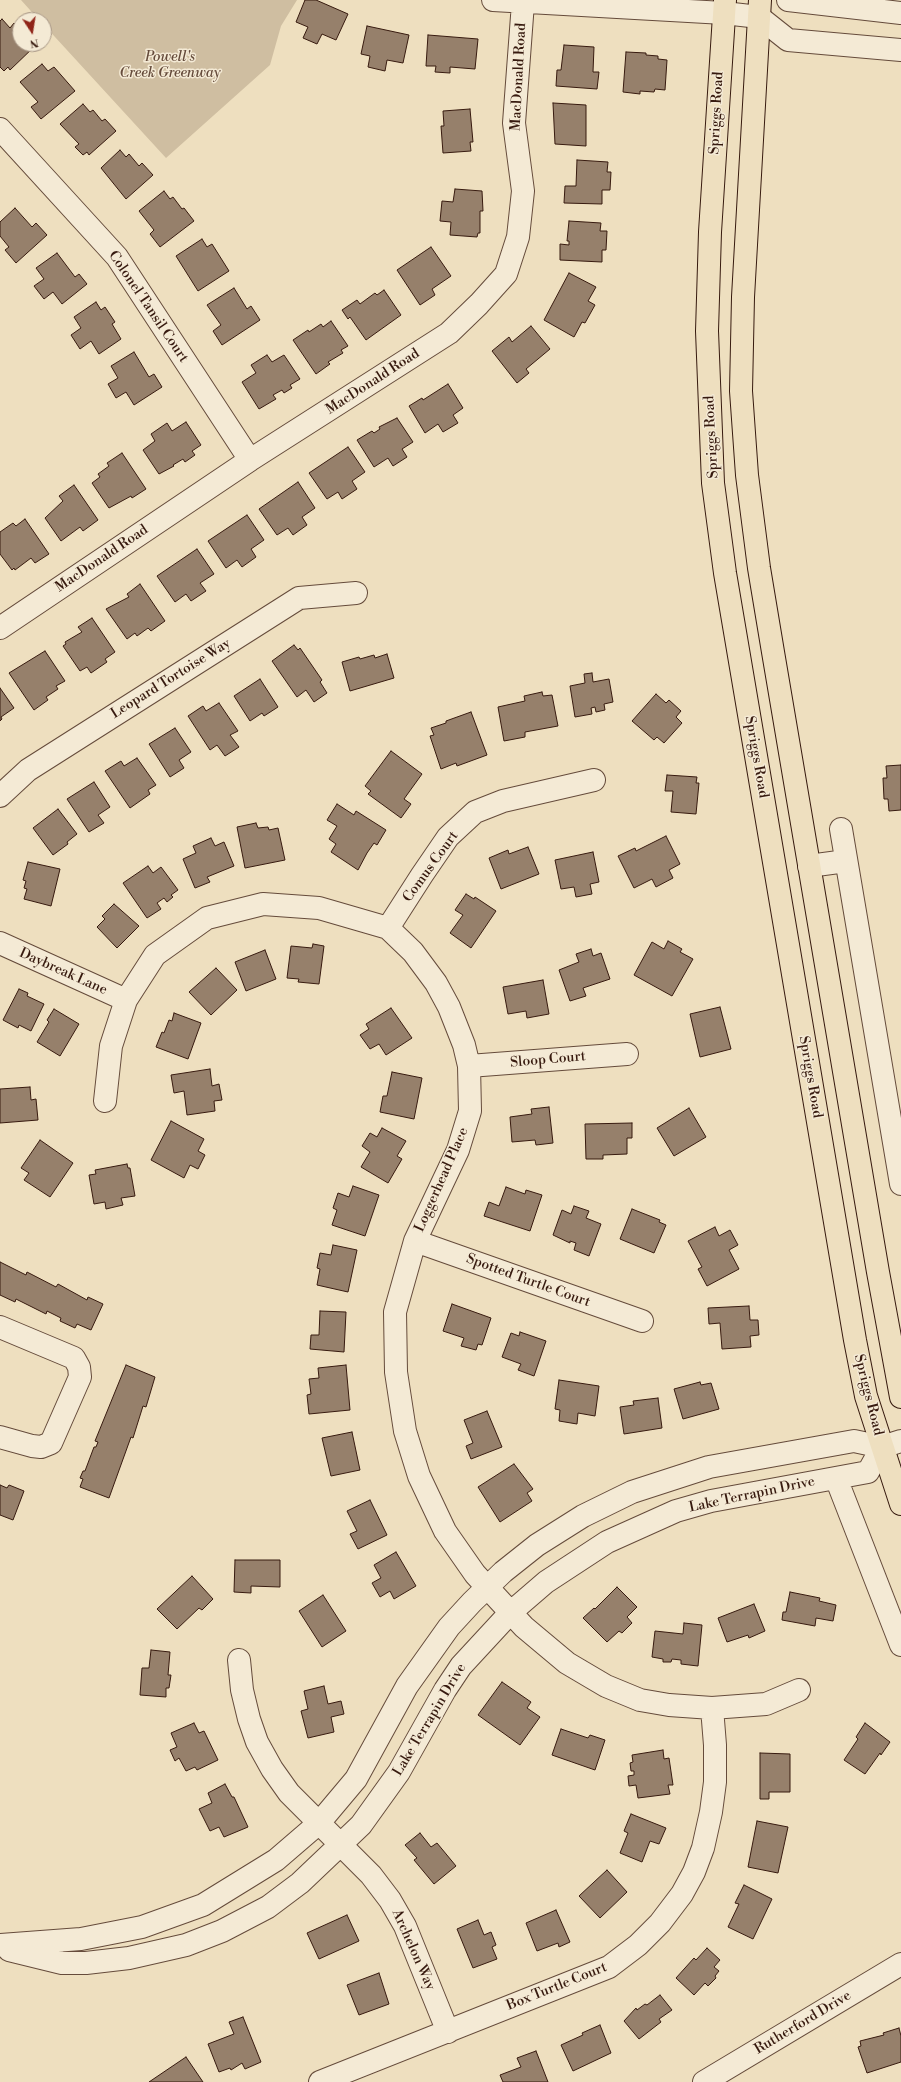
<!DOCTYPE html>
<style>
body{margin:0}
#map{position:relative;width:901px;height:2082px;overflow:hidden;background:#eedfbf;font-family:"Libre Bodoni",serif}
canvas{display:block}
.north{position:absolute;left:12px;top:12px;width:40px;height:40px;box-sizing:border-box;background:#f4ead5;border:1px solid #a89786;border-radius:50%;rotate:168deg;font-size:11px;font-weight:700;line-height:16px;text-align:center;color:#371a0f}
.north::after{content:'';display:block;margin:auto;width:14px;height:18px;background:#8f2418;clip-path:polygon(50% 0,100% 100%,50% 72%,0 100%)}
</style>
<div id="map">
<canvas width="901" height="2082"></canvas>
<div class="north">N</div>
</div>
<script>
const ctx = document.querySelector('canvas').getContext('2d');
ctx.lineJoin = 'round';
function paint(path, color) { ctx.fillStyle = color; ctx.fill(path, 'evenodd'); }
const toPath = rows => new Path2D(rows.map(r => 'M' + r).join(''));
function strokePath(path, color, width, dash) { ctx.strokeStyle = color; ctx.lineWidth = width; ctx.lineCap = dash ? 'butt' : 'round'; ctx.setLineDash(dash || []); ctx.stroke(path); }
function label(font, color, halo, rows, align = 'center') {
  ctx.font = font + ' "Libre Bodoni",serif'; ctx.lineWidth = 3; ctx.setLineDash([]); ctx.textBaseline = 'middle'; ctx.strokeStyle = halo; ctx.fillStyle = color; for (const [text, x, y, turn = 0] of rows) {
    ctx.save(); ctx.translate(x, y); ctx.rotate((+turn || 0) * Math.PI / 180); ctx.textAlign = isNaN(turn) ? turn : align; if (halo) ctx.strokeText(text, 0, 0); ctx.fillText(text, 0, 0); ctx.restore();
  }
}
paint(toPath([
 [21,0,297,0,281,26,270,65,166,158,44,25,44,20,39,20]
]), '#cfbea1');
const building = toPath([
 [305,0,316,0,348,14,336,40,322,34,317,44,303,38,308,27,296,22,305,0],
 [2,19,10,28,14,23,20,29,20,44,36,45,10,70,8,67,4,71,0,67,0,21,2,19],
 [367,26,409,35,403,63,387,60,385,71,368,67,370,56,361,54,367,26],
 [428,35,478,39,475,69,450,67,450,73,435,72,436,66,426,66,428,35],
 [564,45,594,47,593,72,599,72,597,89,556,86,557,70,561,70,564,45],
 [626,52,646,53,646,55,658,56,658,59,667,60,665,90,655,89,654,92,640,91,640,94,623,92,626,52],
 [42,64,48,71,54,67,75,91,41,119,31,107,38,102,20,82,42,64],
 [553,103,586,105,586,146,555,144,553,103],
 [83,104,90,112,93,110,102,121,105,119,116,131,89,155,87,152,83,155,75,147,79,144,60,124,83,104],
 [470,109,473,142,470,142,471,151,443,153,441,126,444,126,443,111,470,109],
 [120,150,126,157,129,154,139,166,142,163,153,175,126,199,101,168,120,150],
 [577,160,608,162,607,172,611,172,610,190,602,190,602,204,564,203,565,186,576,186,577,160],
 [455,189,482,191,483,211,480,211,480,233,478,233,477,237,450,235,451,222,440,221,442,201,453,202,455,189],
 [164,191,170,199,173,197,182,209,184,208,194,221,160,247,150,234,154,230,139,211,164,191],
 [15,208,32,227,36,223,47,235,16,263,5,250,9,247,0,236,0,222,15,208],
 [569,221,601,223,600,231,607,231,606,250,602,250,602,262,560,260,560,244,569,245,569,241,567,241,569,221],
 [202,239,207,247,212,244,229,271,198,291,176,256,202,239],
 [431,247,451,276,432,289,435,295,420,305,397,270,431,247],
 [57,253,75,277,79,274,87,284,62,304,53,292,44,299,34,286,44,279,36,268,57,253],
 [569,273,596,287,588,301,595,305,585,323,582,322,574,337,544,320,569,273],
 [234,288,247,309,251,306,260,320,222,345,213,331,221,325,207,305,234,288],
 [384,290,401,315,366,340,350,317,348,319,342,310,357,300,360,304,375,293,377,295,384,290],
 [96,302,101,310,105,307,115,322,112,324,121,339,99,354,91,341,80,349,71,335,81,328,74,317,96,302],
 [331,321,348,346,341,350,343,353,328,362,330,364,316,374,293,340,308,330,309,332,321,324,323,327,331,321],
 [531,326,550,349,526,369,529,373,517,383,492,351,509,337,512,342,531,326],
 [134,352,149,377,154,374,162,387,134,405,126,392,116,398,108,384,118,378,111,366,134,352],
 [267,355,272,362,284,355,300,379,290,385,292,388,284,393,282,390,273,395,276,399,259,409,242,382,256,373,251,365,267,355],
 [448,384,463,408,453,415,458,423,443,432,438,424,425,433,409,406,422,398,423,400,448,384],
 [397,418,413,442,402,449,407,457,393,466,388,458,374,467,357,440,372,431,374,433,380,429,379,427,397,418],
 [186,422,201,445,192,451,195,455,185,462,183,459,173,465,174,466,159,474,143,450,155,441,151,434,167,423,172,431,186,422],
 [348,447,365,472,352,481,357,489,342,499,338,492,327,499,309,473,348,447],
 [122,453,146,489,132,498,131,496,109,508,92,483,100,477,98,474,109,466,107,463,122,453],
 [298,482,315,508,302,517,307,525,293,535,288,528,277,535,259,509,298,482],
 [74,485,98,520,83,531,80,527,61,541,45,518,63,501,59,496,74,485],
 [247,515,264,540,251,549,256,557,242,567,237,560,226,568,208,541,247,515],
 [25,519,49,554,35,563,31,558,15,570,14,568,12,570,0,554,0,532,13,523,16,526,25,519],
 [197,549,214,574,200,583,206,591,191,601,186,594,175,602,157,576,197,549],
 [140,584,165,621,151,631,148,628,137,636,135,633,127,639,106,609,129,597,127,594,140,584],
 [92,618,115,652,105,659,107,662,91,673,87,667,80,671,63,646,66,644,65,642,82,632,78,627,92,618],
 [294,645,298,650,300,648,322,680,320,682,327,693,314,702,306,690,297,697,272,661,294,645],
 [45,651,65,681,56,686,58,689,46,697,48,700,34,710,9,673,45,651],
 [387,654,394,678,350,691,342,662,359,657,360,659,374,655,375,658,387,654],
 [592,673,593,682,609,679,613,702,604,704,605,710,596,712,595,707,591,708,592,714,575,717,570,686,585,683,584,674,592,673],
 [260,679,278,707,264,716,262,713,250,721,234,696,260,679],
 [0,688,14,708,1,717,2,719,0,721,0,688],
 [542,692,543,696,552,695,558,726,525,732,525,737,504,741,498,707,525,701,524,696,542,692],
 [656,694,666,703,669,700,681,711,676,717,682,723,664,743,657,737,654,740,632,721,656,694],
 [219,703,238,731,230,735,239,747,225,756,217,745,210,750,188,716,203,706,206,711,219,703],
 [471,712,487,755,457,766,456,763,441,769,430,736,434,735,431,728,446,723,446,721,471,712],
 [175,728,191,752,179,760,184,768,170,777,149,744,175,728],
 [391,751,422,774,404,799,411,804,401,818,368,794,371,791,365,786,391,751],
 [137,758,156,785,148,790,150,794,130,808,105,771,121,761,124,766,137,758],
 [901,765,901,810,889,811,888,799,884,799,883,778,887,778,886,766,901,765],
 [667,775,697,777,696,783,699,783,696,814,671,812,673,791,665,791,667,775],
 [94,782,110,807,98,815,104,823,89,832,67,799,94,782],
 [337,804,354,815,356,811,386,830,377,845,374,843,367,853,358,870,331,852,336,844,329,839,337,826,327,820,337,804],
 [58,809,77,834,67,842,68,844,53,855,33,828,58,809],
 [256,823,258,828,268,827,269,830,278,828,285,860,245,868,237,827,256,823],
 [666,836,680,864,669,870,673,878,656,887,652,879,634,888,618,856,635,848,636,851,666,836],
 [211,838,215,846,224,842,234,866,207,877,210,882,195,888,183,859,196,853,193,846,211,838],
 [528,847,539,874,501,889,489,858,508,850,509,854,528,847],
 [593,852,599,882,590,884,592,894,576,897,574,887,561,889,555,860,593,852],
 [28,862,60,869,51,906,24,899,27,889,24,888,26,881,23,880,28,862],
 [148,866,153,873,161,867,178,890,171,895,173,897,167,902,164,898,157,903,161,909,147,918,123,883,148,866],
 [466,894,474,899,475,897,496,911,471,948,450,933,463,915,455,910,466,894],
 [114,904,139,926,117,948,97,927,105,919,102,916,114,904],
 [668,941,682,949,680,952,693,959,672,996,634,975,652,942,664,949,668,941],
 [313,944,324,946,319,984,298,982,299,979,287,978,291,946,312,948,313,944],
 [591,949,593,956,601,953,610,979,583,988,586,996,570,1001,559,970,579,962,576,954,591,949],
 [265,950,276,979,246,991,235,962,265,950],
 [216,968,237,990,211,1015,189,992,216,968],
 [543,980,549,1014,527,1018,526,1011,508,1014,503,987,543,980],
 [19,989,28,993,27,996,44,1004,31,1031,19,1025,18,1028,3,1020,19,989],
 [720,1007,731,1049,700,1057,690,1014,720,1007],
 [391,1008,412,1038,386,1055,379,1044,370,1049,360,1035,369,1029,366,1024,391,1008],
 [54,1009,79,1024,60,1056,37,1042,49,1022,47,1020,54,1009],
 [174,1013,201,1023,188,1059,156,1047,162,1032,164,1033,169,1020,172,1021,174,1013],
 [210,1069,212,1086,219,1084,222,1100,214,1101,215,1111,187,1115,184,1091,174,1093,171,1075,210,1069],
 [392,1072,422,1078,414,1119,380,1112,383,1096,387,1096,392,1072],
 [30,1087,31,1100,36,1099,38,1120,0,1123,0,1089,30,1087],
 [549,1107,553,1143,536,1145,535,1140,512,1142,510,1117,532,1114,531,1109,549,1107],
 [689,1108,706,1137,674,1156,657,1128,689,1108],
 [171,1121,204,1139,198,1151,205,1155,198,1169,190,1165,184,1178,151,1160,171,1121],
 [632,1123,632,1138,627,1138,627,1154,603,1155,603,1159,586,1159,585,1124,632,1123],
 [382,1128,406,1141,397,1156,402,1159,388,1183,361,1167,370,1152,362,1146,370,1133,377,1137,382,1128],
 [40,1140,73,1163,50,1197,24,1180,29,1173,21,1168,40,1140],
 [127,1164,128,1168,130,1168,135,1196,121,1198,123,1205,106,1209,105,1202,94,1204,89,1175,96,1174,95,1170,127,1164],
 [353,1186,379,1195,365,1236,332,1225,337,1210,333,1208,338,1193,349,1197,353,1186],
 [506,1187,525,1194,526,1190,542,1195,530,1231,484,1216,489,1202,499,1206,506,1187],
 [574,1206,589,1211,586,1218,601,1224,589,1256,574,1250,576,1243,570,1241,570,1243,553,1235,562,1210,571,1214,574,1206],
 [632,1209,660,1220,659,1222,666,1225,654,1253,620,1239,632,1209],
 [715,1227,719,1236,730,1230,738,1245,729,1250,739,1269,707,1286,698,1269,702,1267,688,1241,715,1227],
 [333,1245,357,1250,348,1292,317,1285,320,1269,317,1268,320,1253,331,1255,333,1245],
 [0,1262,26,1275,27,1272,56,1287,58,1284,87,1300,88,1297,103,1304,91,1330,77,1324,75,1328,60,1321,61,1318,47,1311,46,1314,16,1299,15,1302,0,1295,0,1262],
 [452,1304,491,1318,482,1345,478,1344,476,1350,461,1346,464,1338,443,1331,452,1304],
 [749,1306,750,1320,758,1320,759,1335,750,1336,751,1347,722,1349,720,1323,709,1324,708,1308,749,1306],
 [320,1311,346,1312,344,1352,310,1349,311,1335,319,1335,320,1311],
 [520,1332,546,1341,534,1376,518,1370,521,1364,502,1357,511,1333,519,1336,520,1332],
 [126,1365,155,1377,146,1407,143,1406,133,1438,131,1437,109,1498,80,1487,83,1479,80,1478,83,1471,85,1471,94,1447,96,1447,98,1442,95,1441,126,1365],
 [346,1365,350,1410,309,1414,307,1395,311,1394,309,1379,319,1378,318,1368,346,1365],
 [559,1380,599,1386,595,1416,578,1413,577,1424,559,1421,560,1410,555,1409,559,1380],
 [700,1382,701,1385,711,1383,719,1409,683,1419,674,1389,700,1382],
 [658,1398,662,1428,624,1434,620,1407,634,1405,633,1401,658,1398],
 [487,1411,502,1447,471,1459,466,1446,473,1443,464,1420,487,1411],
 [352,1432,360,1470,331,1476,322,1438,352,1432],
 [514,1464,533,1489,527,1493,532,1501,500,1522,478,1487,514,1464],
 [0,1485,7,1488,9,1485,24,1491,13,1520,0,1515,0,1485],
 [370,1500,387,1535,358,1549,350,1534,357,1531,347,1511,370,1500],
 [396,1552,416,1586,394,1599,390,1591,380,1597,372,1583,381,1578,374,1565,396,1552],
 [235,1560,280,1560,280,1587,251,1586,251,1593,234,1592,235,1560],
 [192,1576,213,1599,202,1610,199,1608,177,1629,157,1609,192,1576],
 [617,1587,637,1607,627,1617,632,1623,622,1633,619,1631,607,1642,583,1618,594,1608,595,1609,617,1587],
 [790,1592,820,1598,819,1601,836,1605,833,1621,816,1618,815,1626,782,1620,783,1612,786,1612,790,1592],
 [323,1595,346,1631,322,1647,299,1611,323,1595],
 [754,1604,765,1631,749,1638,748,1635,727,1642,718,1618,754,1604],
 [684,1623,702,1625,698,1666,681,1664,681,1660,672,1659,671,1662,663,1662,663,1659,652,1657,655,1631,683,1634,684,1623],
 [151,1650,170,1652,168,1675,171,1675,169,1688,166,1688,166,1697,140,1695,142,1668,149,1668,151,1650],
 [502,1682,531,1702,527,1708,540,1717,520,1745,478,1715,502,1682],
 [324,1686,328,1704,341,1701,344,1714,331,1717,334,1732,308,1738,301,1711,308,1709,304,1691,324,1686],
 [194,1723,199,1733,204,1731,218,1760,197,1770,195,1767,186,1771,179,1758,175,1761,170,1750,177,1747,171,1733,194,1723],
 [865,1723,890,1742,881,1755,880,1753,865,1774,844,1760,858,1739,856,1737,865,1723],
 [561,1729,588,1738,590,1735,605,1740,595,1770,552,1755,561,1729],
 [663,1750,664,1759,669,1758,673,1785,668,1785,670,1794,638,1798,636,1785,629,1786,628,1776,634,1775,634,1771,631,1771,630,1763,633,1762,632,1755,663,1750],
 [760,1753,790,1754,790,1792,769,1792,769,1799,760,1799,760,1753],
 [225,1784,232,1797,234,1797,248,1827,224,1837,219,1827,210,1831,199,1809,212,1803,208,1793,225,1784],
 [631,1814,666,1828,659,1844,650,1841,642,1862,620,1853,628,1833,624,1831,631,1814],
 [757,1821,788,1827,778,1873,748,1867,757,1821],
 [420,1833,431,1847,437,1843,456,1866,434,1884,414,1860,417,1858,405,1845,420,1833],
 [607,1870,627,1892,600,1918,579,1896,607,1870],
 [744,1885,772,1899,753,1939,728,1927,739,1904,735,1903,744,1885],
 [556,1910,570,1942,559,1947,558,1943,537,1951,526,1923,556,1910],
 [347,1915,359,1941,319,1959,307,1933,347,1915],
 [478,1920,484,1935,491,1932,496,1945,492,1947,497,1959,473,1968,457,1929,478,1920],
 [707,1948,720,1960,714,1967,719,1971,715,1976,716,1978,708,1986,705,1983,694,1995,676,1978,694,1958,696,1960,707,1948],
 [379,1973,389,2004,359,2015,347,1985,379,1973],
 [660,1995,672,2010,659,2019,661,2022,639,2039,624,2021,636,2008,637,2010,645,2004,647,2005,660,1995],
 [243,2017,261,2062,245,2069,242,2063,231,2070,230,2068,219,2072,208,2044,234,2034,229,2022,243,2017],
 [600,2025,611,2053,573,2071,561,2045,583,2035,582,2033,600,2025],
 [899,2028,901,2036,901,2062,867,2073,858,2047,861,2046,860,2041,884,2035,883,2033,899,2028],
 [536,2051,548,2082,503,2082,500,2075,521,2067,517,2058,536,2051],
 [186,2057,203,2082,149,2082,186,2057]
]);
paint(building, '#96806b');
strokePath(building, '#371a0f', 1);
const minor = toPath([
 [493,0,724,13,759,17],
 [788,0,901,13],
 [759,17,788,40,901,50],
 [0,129,117,257,250,460],
 [0,628,250,460,449,333,479,304,506,274,518,237,523,191,514,123,523,3],
 [0,796,28,770,299,598,356,593],
 [841,829,901,1184],
 [809,866,846,861],
 [388,928,422,875,448,837,475,812,503,801,594,780],
 [0,943,126,1000],
 [469,1066,627,1054],
 [105,1101,111,1046,126,1000,155,955,207,918,263,904,319,908,388,928,413,952,436,983,449,1007,464,1045,469,1066,470,1111,458,1150,415,1241,395,1312,396,1372,405,1431,419,1476,445,1531,475,1574,524,1627,567,1663,606,1686,640,1700,669,1705,712,1708,766,1704,799,1690],
 [415,1241,642,1321],
 [0,1327,74,1358,79,1367,80,1377,51,1443,41,1447,32,1446,0,1437],
 [836,1478,901,1645],
 [239,1660,242,1690,249,1719,257,1742,272,1769,289,1793,371,1875,390,1900,405,1926,448,2032],
 [0,1945,81,1939,142,1927,203,1905,276,1860,319,1823,356,1779,407,1686,449,1627,472,1602,503,1572,537,1545,583,1516,632,1492,709,1467,854,1441,882,1447,901,1441],
 [9,1950,62,1963,86,1963,129,1958,186,1945,222,1931,268,1907,300,1883,361,1825,399,1772,445,1690,461,1666,510,1613,546,1582,607,1542,676,1511,711,1501,868,1472,882,1447],
 [320,2082,609,1967,638,1945,660,1923,682,1894,694,1872,703,1848,711,1812,715,1782,715,1745,712,1708],
 [704,2082,901,1964]
]);
const major = toPath([
 [725,0,710,232,707,331,713,483,725,573,855,1340,866,1396,901,1504],
 [760,0,743,297,741,391,747,475,759,568,773,652,878,1272,901,1397]
]);
strokePath(minor, '#654b3b', 24);
strokePath(major, '#371a0f', 24);
strokePath(minor, '#f4ead5', 22);
strokePath(major, '#eedfbf', 22);
label('italic 14px', '#654b3b', '#f4ead5', [
 ["Powell's",170,58],
 ["Creek Greenway",170,74]
]);
label('14px', '#371a0f', '#f4ead5', [
 ["MacDonald Road",519,77,-87],
 ["Spriggs Road",717,113,-87],
 ["Colonel Tansil Court",148,307,56],
 ["MacDonald Road",373,382,-33],
 ["Spriggs Road",712,437,-93],
 ["MacDonald Road",102,559,-34],
 ["Leopard Tortoise Way",171,679,-32],
 ["Spriggs Road",756,757,80],
 ["Comus Court",431,867,-54],
 ["Daybreak Lane",63,972,24],
 ["Sloop Court",548,1060,-5],
 ["Spriggs Road",810,1077,80],
 ["Loggerhead Place",442,1180,-66],
 ["Spotted Turtle Court",528,1281,20],
 ["Spriggs Road",868,1395,76],
 ["Lake Terrapin Drive",752,1495,-12],
 ["Lake Terrapin Drive",430,1720,-59],
 ["Archelon Way",413,1950,66],
 ["Box Turtle Court",557,1987,-22],
 ["Rutherford Drive",803,2023,-31]
]);
</script>
